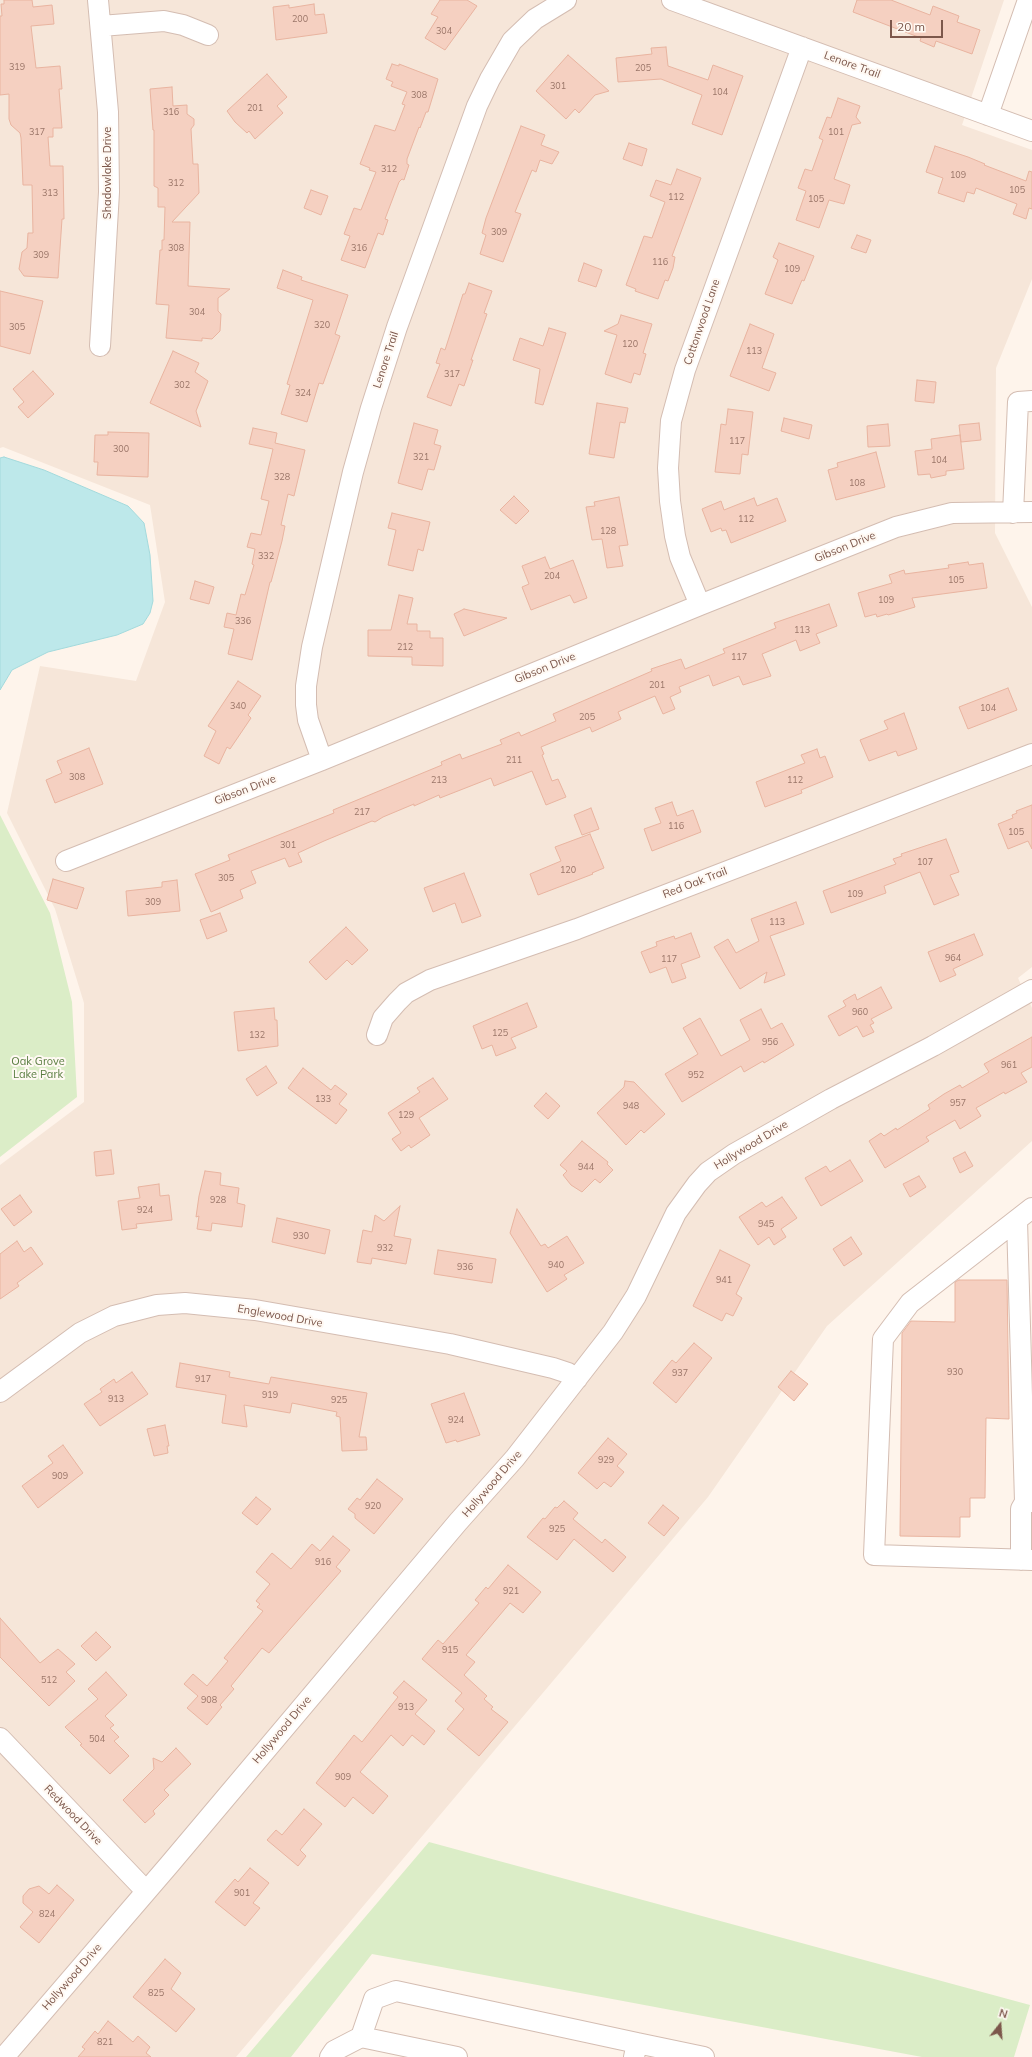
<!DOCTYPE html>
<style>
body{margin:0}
#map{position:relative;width:1032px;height:2057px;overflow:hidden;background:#fef4eb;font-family:Mulish,sans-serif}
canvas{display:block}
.north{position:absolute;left:980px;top:2005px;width:40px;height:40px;-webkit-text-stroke:3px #fff9f3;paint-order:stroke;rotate:17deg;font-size:11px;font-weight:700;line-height:16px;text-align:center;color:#7c574b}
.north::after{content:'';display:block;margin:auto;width:14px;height:18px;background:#7c574b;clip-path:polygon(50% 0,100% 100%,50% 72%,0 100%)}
.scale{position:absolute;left:890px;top:20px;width:53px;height:18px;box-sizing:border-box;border:2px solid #7c574b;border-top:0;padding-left:5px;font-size:12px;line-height:14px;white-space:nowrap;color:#7c574b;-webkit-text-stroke:3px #fff9f3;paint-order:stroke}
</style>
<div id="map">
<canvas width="1032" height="2057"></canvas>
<div class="north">N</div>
<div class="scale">20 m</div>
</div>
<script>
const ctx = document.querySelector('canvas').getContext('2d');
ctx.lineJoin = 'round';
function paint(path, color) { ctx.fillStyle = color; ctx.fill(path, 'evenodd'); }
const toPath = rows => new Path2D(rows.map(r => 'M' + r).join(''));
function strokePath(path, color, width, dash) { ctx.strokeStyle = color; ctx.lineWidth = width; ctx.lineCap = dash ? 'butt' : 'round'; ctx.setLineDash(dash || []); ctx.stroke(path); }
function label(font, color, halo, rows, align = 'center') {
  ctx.font = font + ' Mulish,sans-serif'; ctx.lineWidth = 4; ctx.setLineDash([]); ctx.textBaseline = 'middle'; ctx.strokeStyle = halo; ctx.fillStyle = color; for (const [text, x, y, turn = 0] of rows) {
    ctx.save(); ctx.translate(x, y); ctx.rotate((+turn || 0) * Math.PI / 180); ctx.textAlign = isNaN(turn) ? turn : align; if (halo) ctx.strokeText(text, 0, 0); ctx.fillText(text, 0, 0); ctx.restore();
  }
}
paint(toPath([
 [0,0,1004,0,962,125,1032,150,1032,279,996,368,995,533,1032,607,1032,967,1018,978,1032,1008,1032,1141,827,1326,708,1497,236,2057,0,2057,0,1165,84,1102,84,1003,55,909,7,813,40,666,136,681,165,602,150,505,3,447,0,448]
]), '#f6e6d9');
paint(toPath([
 [0,815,50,913,72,1002,77,1097,0,1157],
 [429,1842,1030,2005,1014,2057,922,2057,372,1954,291,2057,246,2057]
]), '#dbedc7');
const water = toPath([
 [4,457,44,470,128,506,144,523,150,555,153,601,150,613,143,624,117,635,48,652,12,670,0,690,0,458,4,457]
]);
paint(water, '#bde8ea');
strokePath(water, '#a3d9dc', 1);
const building = toPath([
 [4,0,32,0,33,7,52,5,54,24,31,26,36,68,60,66,62,89,59,89,62,128,53,128,53,137,48,137,50,166,63,166,64,219,62,219,58,278,24,276,19,269,22,252,27,248,28,233,33,233,32,185,23,185,21,138,20,133,11,125,9,119,9,94,0,95,0,16,2,16,1,4,4,4,4,0],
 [440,0,467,0,477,6,445,50,425,38,438,17,431,14,440,0],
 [857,0,891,0,930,15,933,6,959,16,957,22,980,30,972,54,936,41,934,47,920,41,921,38,853,12,857,0],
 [314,4,315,15,324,14,327,33,276,40,273,7,289,5,289,8,314,4],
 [666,47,668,66,708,80,713,65,743,76,722,135,692,124,702,95,661,79,618,82,616,58,652,54,651,48,666,47],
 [568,55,609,91,595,95,579,113,575,109,566,119,536,91,568,55],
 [392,64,399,66,399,64,438,79,428,112,426,112,420,128,419,127,407,159,407,164,409,165,404,180,402,179,399,182,385,219,388,220,383,235,378,233,365,268,341,260,350,236,344,234,354,208,361,210,376,172,369,170,370,168,360,164,375,125,395,131,405,105,402,104,407,92,391,86,393,82,386,79,392,64],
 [267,74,287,97,277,106,283,113,255,139,249,131,247,133,235,122,227,111,267,74],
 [172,87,173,106,187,105,187,114,194,119,194,125,191,129,193,164,198,164,199,193,172,222,190,222,188,286,230,289,218,298,218,311,221,314,220,331,212,339,202,338,202,341,166,338,169,305,156,304,160,250,162,250,162,240,164,240,165,207,158,207,158,188,154,186,154,130,153,130,150,89,172,87],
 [838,98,860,106,856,117,861,123,852,125,834,179,850,185,844,204,829,200,819,228,796,220,806,191,798,188,805,169,812,171,823,140,819,138,827,117,831,118,838,98],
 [521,126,545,135,541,145,559,152,552,164,540,160,536,172,532,170,515,212,521,214,503,262,480,254,486,235,482,233,486,218,521,126],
 [629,143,647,149,642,166,623,159,629,143],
 [935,146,968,157,985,164,984,165,1026,181,1029,171,1032,172,1032,209,1029,208,1026,219,1013,214,1017,204,976,188,974,194,967,192,964,202,938,193,943,178,926,172,935,146],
 [677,169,701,178,672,256,675,257,673,268,668,281,665,280,658,299,635,291,636,289,626,285,644,236,652,238,665,202,650,196,656,180,671,185,677,169],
 [311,190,328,196,321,215,304,208,311,190],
 [857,235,871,240,866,253,851,248,857,235],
 [779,243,814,256,804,281,802,280,792,304,765,294,778,260,773,257,779,243],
 [584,263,602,270,596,287,578,281,584,263],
 [283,270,302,277,301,280,348,295,335,334,340,336,323,384,319,383,307,422,281,414,290,385,287,384,313,300,277,288,283,270],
 [469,283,492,291,484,313,487,314,471,360,473,360,464,386,459,384,451,406,427,397,440,364,436,363,441,348,445,350,463,294,465,294,469,283],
 [0,291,43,301,30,354,0,346,0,291],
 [621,315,652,324,643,353,646,354,640,375,634,373,631,383,605,374,617,335,604,331,618,324,621,315],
 [750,324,774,334,762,368,776,373,769,391,730,376,750,324],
 [549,328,566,333,543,405,535,403,540,369,513,360,520,338,543,346,549,328],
 [173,351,199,363,195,372,208,381,196,411,201,427,150,403,173,351],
 [33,371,54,394,28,418,18,407,24,402,13,389,33,371],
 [917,380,936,382,934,403,915,401,917,380],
 [597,403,628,408,625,423,620,422,614,458,589,454,597,403],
 [728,409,753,412,748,455,742,454,740,474,715,472,721,424,726,425,728,409],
 [784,418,812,425,809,439,781,431,784,418],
 [414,423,438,430,434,444,441,446,434,470,428,469,422,490,398,483,414,423],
 [979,423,981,440,961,442,959,425,979,423],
 [888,424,890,446,868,447,867,426,888,424],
 [253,428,277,433,275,443,305,450,294,496,288,494,281,525,285,526,282,541,271,582,270,582,252,660,228,654,234,629,224,627,227,613,236,615,241,594,245,595,254,565,252,564,255,549,247,547,251,533,261,535,269,501,261,499,273,449,249,444,253,428],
 [108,432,149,433,148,477,97,475,98,462,94,462,95,435,108,435,108,432],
 [960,435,964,469,946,471,946,475,931,478,930,474,918,475,915,451,932,449,931,439,960,435],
 [876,452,885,487,836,500,828,470,838,467,837,463,876,452],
 [514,496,529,511,516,524,500,510,514,496],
 [619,497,628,545,619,546,623,566,607,568,602,539,592,540,586,507,595,506,594,502,619,497],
 [754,498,757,506,777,498,786,521,731,543,726,530,722,531,721,528,711,532,702,509,721,501,724,510,754,498],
 [392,513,430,522,423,551,418,549,413,571,388,565,396,530,388,528,392,513],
 [545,557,550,569,573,560,587,598,574,603,570,595,531,610,522,587,529,584,522,566,545,557],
 [968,562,969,565,983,563,987,588,912,598,915,607,888,615,887,614,877,617,876,614,865,617,858,593,892,583,889,575,904,570,905,574,949,568,948,565,968,562],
 [195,581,214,587,209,604,190,599,195,581],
 [399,595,413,598,407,624,417,624,417,631,430,631,430,638,443,638,443,666,412,665,412,657,368,656,368,630,391,630,399,595],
 [829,604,837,626,816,634,820,643,800,651,796,640,762,654,771,676,743,685,739,676,713,686,709,675,679,687,681,692,670,697,675,709,663,714,655,696,618,712,621,719,592,732,590,727,541,747,544,754,542,755,552,781,558,779,566,797,546,805,532,771,494,786,491,778,440,798,439,795,414,806,414,804,383,817,375,822,372,821,324,841,298,853,302,862,289,867,285,858,251,871,256,883,240,890,243,898,211,912,195,874,230,860,228,855,334,813,333,810,442,765,441,762,460,754,462,759,502,744,500,740,519,732,521,736,556,721,553,714,652,671,651,669,681,659,685,669,725,653,723,649,776,628,774,623,829,604],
 [464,609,486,614,507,618,464,636,454,614,464,609],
 [238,681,261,696,248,715,251,718,230,749,227,747,219,764,204,756,216,731,208,726,238,681],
 [1008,688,1017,710,968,729,959,707,1008,688],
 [904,713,917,749,898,756,896,751,869,761,860,740,888,729,884,721,904,713],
 [89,748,103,784,55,803,46,780,62,773,57,761,89,748],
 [817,749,820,758,825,756,833,777,801,790,802,793,765,807,756,782,805,763,801,755,817,749],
 [672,802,677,816,693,810,701,832,652,851,644,829,661,823,655,808,672,802],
 [1032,805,1032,849,1028,841,1008,849,998,824,1013,818,1012,815,1017,813,1016,811,1032,805],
 [591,808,599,829,582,835,574,815,591,808],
 [590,834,604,868,592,873,593,874,538,895,530,874,561,861,555,847,590,834],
 [946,839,959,872,950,875,959,895,934,905,920,872,884,886,886,893,831,913,823,891,896,864,893,859,902,856,901,854,946,839],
 [464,873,481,916,462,923,455,903,433,912,424,888,464,873],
 [53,879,84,888,77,909,47,900,53,879],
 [177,880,180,911,128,916,126,891,162,887,162,882,177,880],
 [796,902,804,924,770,936,785,975,764,983,767,972,740,989,714,947,728,939,736,953,759,941,751,919,796,902],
 [220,913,227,931,207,939,200,920,220,913],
 [346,927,368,950,352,965,347,960,326,980,309,962,346,927],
 [691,933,700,957,681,964,686,978,672,983,666,967,650,973,641,952,657,946,656,942,674,936,675,939,691,933],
 [974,934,983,955,953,969,956,975,940,982,928,952,974,934],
 [881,987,892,1008,871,1019,874,1023,870,1025,874,1032,863,1037,857,1026,839,1036,828,1016,846,1006,843,1001,855,994,857,1000,881,987],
 [527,1003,537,1027,511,1038,516,1048,496,1056,492,1045,482,1049,473,1026,527,1003],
 [274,1008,275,1020,277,1020,278,1046,238,1051,234,1012,274,1008],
 [761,1009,771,1029,782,1023,794,1045,764,1063,763,1061,744,1072,741,1066,682,1102,665,1074,698,1054,683,1028,700,1018,721,1056,750,1040,740,1020,761,1009],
 [1032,1037,1032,1067,1021,1073,1027,1082,1005,1094,1004,1092,976,1108,981,1116,960,1129,955,1120,926,1137,929,1141,885,1168,869,1141,881,1133,884,1136,896,1128,897,1130,930,1109,928,1105,944,1094,960,1085,962,1088,989,1072,984,1064,1032,1037],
 [266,1066,277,1083,257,1096,246,1079,266,1066],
 [303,1068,331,1090,335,1085,347,1094,339,1104,347,1110,336,1124,288,1088,303,1068],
 [433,1078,448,1099,419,1118,430,1135,411,1148,409,1145,401,1151,392,1139,401,1133,388,1113,420,1092,417,1088,433,1078],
 [625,1081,634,1082,665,1114,644,1133,641,1130,626,1145,597,1113,624,1087,625,1081],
 [546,1093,560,1106,548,1119,534,1106,546,1093],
 [582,1141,608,1162,607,1164,613,1170,600,1183,595,1179,582,1192,571,1185,563,1175,567,1171,560,1165,582,1141],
 [111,1150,114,1174,96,1176,94,1152,111,1150],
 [965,1152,973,1166,960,1173,953,1158,965,1152],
 [850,1160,863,1181,821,1206,805,1178,826,1166,830,1172,850,1160],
 [205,1171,221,1173,220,1185,239,1188,237,1203,245,1205,242,1227,212,1223,211,1231,197,1229,199,1216,196,1217,199,1196,205,1171],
 [919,1176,926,1187,910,1197,903,1184,919,1176],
 [159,1184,160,1196,169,1195,172,1220,136,1224,137,1228,122,1230,118,1201,140,1198,138,1187,159,1184],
 [20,1195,32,1212,14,1226,1,1209,20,1195],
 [782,1197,797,1218,781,1229,786,1237,774,1245,769,1237,758,1245,739,1217,762,1202,766,1207,782,1197],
 [400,1206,394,1236,411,1239,406,1264,372,1258,371,1264,357,1262,363,1230,372,1232,375,1215,384,1221,400,1206],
 [517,1209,541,1246,545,1244,548,1248,567,1236,584,1263,564,1275,567,1279,547,1292,510,1233,517,1209],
 [277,1218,330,1230,325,1254,272,1242,277,1218],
 [851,1237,862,1254,844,1266,833,1249,851,1237],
 [17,1241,24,1252,31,1247,43,1264,17,1283,19,1286,0,1299,0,1254,17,1241],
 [438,1250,496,1259,492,1283,434,1274,438,1250],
 [720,1250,750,1265,736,1294,742,1298,733,1316,726,1313,722,1321,693,1306,720,1250],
 [959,1280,1007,1280,1009,1419,986,1418,985,1498,970,1498,970,1517,960,1517,960,1537,900,1536,902,1333,911,1321,955,1322,955,1282,959,1280],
 [694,1343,712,1358,676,1403,653,1383,672,1360,676,1363,694,1343],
 [180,1363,230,1372,229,1377,269,1384,271,1377,367,1393,359,1437,366,1437,367,1450,342,1451,340,1417,336,1416,337,1412,292,1403,290,1413,244,1405,247,1427,222,1423,226,1395,176,1387,180,1363],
 [791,1371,808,1384,794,1401,778,1387,791,1371],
 [132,1372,148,1394,100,1426,84,1404,102,1392,100,1389,114,1379,116,1383,132,1372],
 [464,1393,480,1435,457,1442,456,1440,446,1443,431,1404,464,1393],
 [165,1425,169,1446,167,1446,168,1453,154,1456,147,1429,165,1425],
 [608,1438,627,1454,617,1466,624,1472,611,1487,604,1482,597,1489,578,1473,608,1438],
 [63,1445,83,1473,38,1508,22,1486,53,1463,48,1456,63,1445],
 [377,1479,403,1499,374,1534,355,1518,355,1514,348,1509,357,1498,360,1500,377,1479],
 [256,1497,271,1509,257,1525,242,1513,256,1497],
 [564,1501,578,1513,573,1519,602,1543,605,1539,626,1557,613,1572,574,1539,557,1560,527,1537,543,1518,545,1519,555,1507,557,1508,564,1501],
 [663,1505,679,1518,664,1536,648,1523,663,1505],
 [333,1536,350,1550,336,1567,341,1571,269,1653,262,1648,231,1686,234,1689,220,1705,222,1707,207,1725,187,1708,198,1696,184,1684,193,1674,207,1686,228,1661,224,1658,263,1611,257,1607,260,1604,256,1601,270,1584,256,1572,272,1553,291,1569,312,1544,320,1551,333,1536],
 [508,1565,541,1592,523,1613,510,1603,466,1655,475,1662,464,1675,487,1696,484,1699,493,1707,491,1709,508,1722,479,1756,447,1729,464,1709,455,1701,462,1693,422,1659,438,1640,443,1644,479,1603,475,1600,486,1587,488,1589,508,1565],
 [0,1618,40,1663,58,1649,75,1664,66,1672,75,1681,49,1706,0,1657,0,1618],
 [96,1632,111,1647,96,1661,81,1646,96,1632],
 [106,1672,127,1695,105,1716,114,1725,110,1728,119,1737,114,1741,129,1756,110,1774,80,1745,82,1744,65,1727,98,1699,88,1689,106,1672],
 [404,1681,427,1700,415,1714,435,1731,424,1745,412,1735,403,1746,391,1735,360,1772,388,1796,373,1814,353,1797,345,1807,316,1783,354,1735,362,1742,398,1697,393,1693,404,1681],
 [176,1748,191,1764,164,1790,169,1795,153,1811,155,1814,145,1823,123,1800,154,1769,153,1758,162,1762,176,1748],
 [304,1809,322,1824,300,1850,306,1856,298,1866,267,1840,276,1830,282,1835,304,1809],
 [250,1868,269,1883,253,1903,260,1908,245,1926,215,1902,235,1879,238,1882,250,1868],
 [57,1885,74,1900,39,1943,20,1927,33,1912,23,1903,23,1896,29,1889,39,1886,49,1894,57,1885],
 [165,1959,181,1973,171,1989,195,2009,176,2032,133,1997,165,1959],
 [108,2021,133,2042,138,2036,150,2047,146,2053,151,2057,78,2057,85,2049,82,2047,95,2031,98,2034,108,2021]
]);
paint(building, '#f5d0c1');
strokePath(building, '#e9b4a0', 1);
const minor = toPath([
 [98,0,108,112,109,192,100,346],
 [672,0,1032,131],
 [101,26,164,21,183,25,208,35],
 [988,115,1028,0],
 [1013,513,1018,402,1032,401],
 [700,605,680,557,675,536,670,501,668,468,671,421,685,370,802,47],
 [322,760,308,720,306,705,306,686,312,647,353,472,371,408,397,327,477,106,490,79,512,41,535,19,566,0],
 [66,861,322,760,700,605,896,527,952,513,1032,512],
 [377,1035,383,1018,397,1002,406,993,430,980,577,929,1032,754],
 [1032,1208,910,1303,883,1339,874,1555,1032,1560],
 [1017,1220,1025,1502],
 [0,1392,80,1333,114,1316,157,1305,185,1303,255,1310,450,1344,553,1368,568,1373,577,1379],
 [1021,1560,1021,1509,1025,1502,1032,1502],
 [0,1738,146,1891],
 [637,2043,704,2057],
 [4,2057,169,1865,458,1522,515,1458,613,1332,636,1296,676,1213,697,1184,708,1172,734,1154,831,1099,933,1046,1032,990],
 [330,2057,334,2051,361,2037],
 [457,2057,361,2037,374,1999,396,1991,637,2043,634,2057]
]);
strokePath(minor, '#d4bdb2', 22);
strokePath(minor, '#fff', 20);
label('9px', '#9a7568', null, [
 ["200",300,19],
 ["304",444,31],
 ["319",17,67],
 ["205",643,68],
 ["301",558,86],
 ["104",720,92],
 ["308",419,95],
 ["201",255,108],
 ["316",171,112],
 ["317",37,132],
 ["101",836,132],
 ["312",389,169],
 ["109",958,175],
 ["312",176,183],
 ["105",1017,190],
 ["313",50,193],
 ["112",676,197],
 ["105",816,199],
 ["309",499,232],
 ["308",176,248],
 ["316",359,248],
 ["309",41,255],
 ["116",660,262],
 ["109",792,269],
 ["304",197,312],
 ["320",322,325],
 ["305",17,327],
 ["120",630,344],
 ["113",754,351],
 ["317",452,374],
 ["302",182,385],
 ["324",303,393],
 ["117",737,441],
 ["300",121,449],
 ["321",421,457],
 ["104",939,460],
 ["328",282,477],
 ["108",857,483],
 ["112",746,519],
 ["128",608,531],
 ["332",266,556],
 ["204",552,576],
 ["105",956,580],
 ["109",886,600],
 ["336",243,621],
 ["113",802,630],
 ["212",405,647],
 ["117",739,657],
 ["201",657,685],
 ["340",238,706],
 ["104",988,708],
 ["205",587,717],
 ["211",514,760],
 ["308",77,777],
 ["213",439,780],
 ["112",795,780],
 ["217",362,812],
 ["116",676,826],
 ["105",1016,832],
 ["301",288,845],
 ["107",925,862],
 ["120",568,870],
 ["305",226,878],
 ["109",855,894],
 ["309",153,902],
 ["113",777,922],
 ["964",953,958],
 ["117",669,959],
 ["960",860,1012],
 ["125",500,1033],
 ["132",257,1035],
 ["956",770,1042],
 ["961",1009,1065],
 ["952",696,1075],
 ["133",323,1099],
 ["957",958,1103],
 ["948",631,1106],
 ["129",406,1115],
 ["944",586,1167],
 ["928",218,1200],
 ["924",145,1210],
 ["945",766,1224],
 ["930",301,1236],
 ["932",385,1248],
 ["940",556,1265],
 ["936",465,1267],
 ["941",724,1280],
 ["930",955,1372],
 ["937",680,1373],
 ["917",203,1379],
 ["919",270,1395],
 ["913",116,1399],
 ["925",339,1400],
 ["924",456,1420],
 ["929",606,1460],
 ["909",60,1476],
 ["920",373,1506],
 ["925",557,1529],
 ["916",323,1562],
 ["921",511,1591],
 ["915",450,1650],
 ["512",49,1680],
 ["908",209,1700],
 ["913",406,1707],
 ["504",97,1739],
 ["909",343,1777],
 ["901",242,1893],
 ["824",47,1914],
 ["825",156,1993],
 ["821",105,2042]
]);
label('11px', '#7c574b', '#fff9f3', [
 ["Lenore Trail",852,65,20],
 ["Shadowlake Drive",108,173,-90],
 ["Cottonwood Lane",702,322,-71],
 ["Lenore Trail",386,360,-72],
 ["Gibson Drive",845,547,-22],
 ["Gibson Drive",545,668,-22],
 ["Gibson Drive",245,790,-21],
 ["Red Oak Trail",695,883,-21],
 ["Hollywood Drive",751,1145,-31],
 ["Englewood Drive",280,1316,10],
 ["Hollywood Drive",492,1484,-49],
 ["Hollywood Drive",282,1730,-50],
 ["Redwood Drive",73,1815,46],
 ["Hollywood Drive",72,1977,-49]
]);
label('11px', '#587c3f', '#fff9f3', [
 ["Oak Grove",38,1062],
 ["Lake Park",38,1075]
]);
</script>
